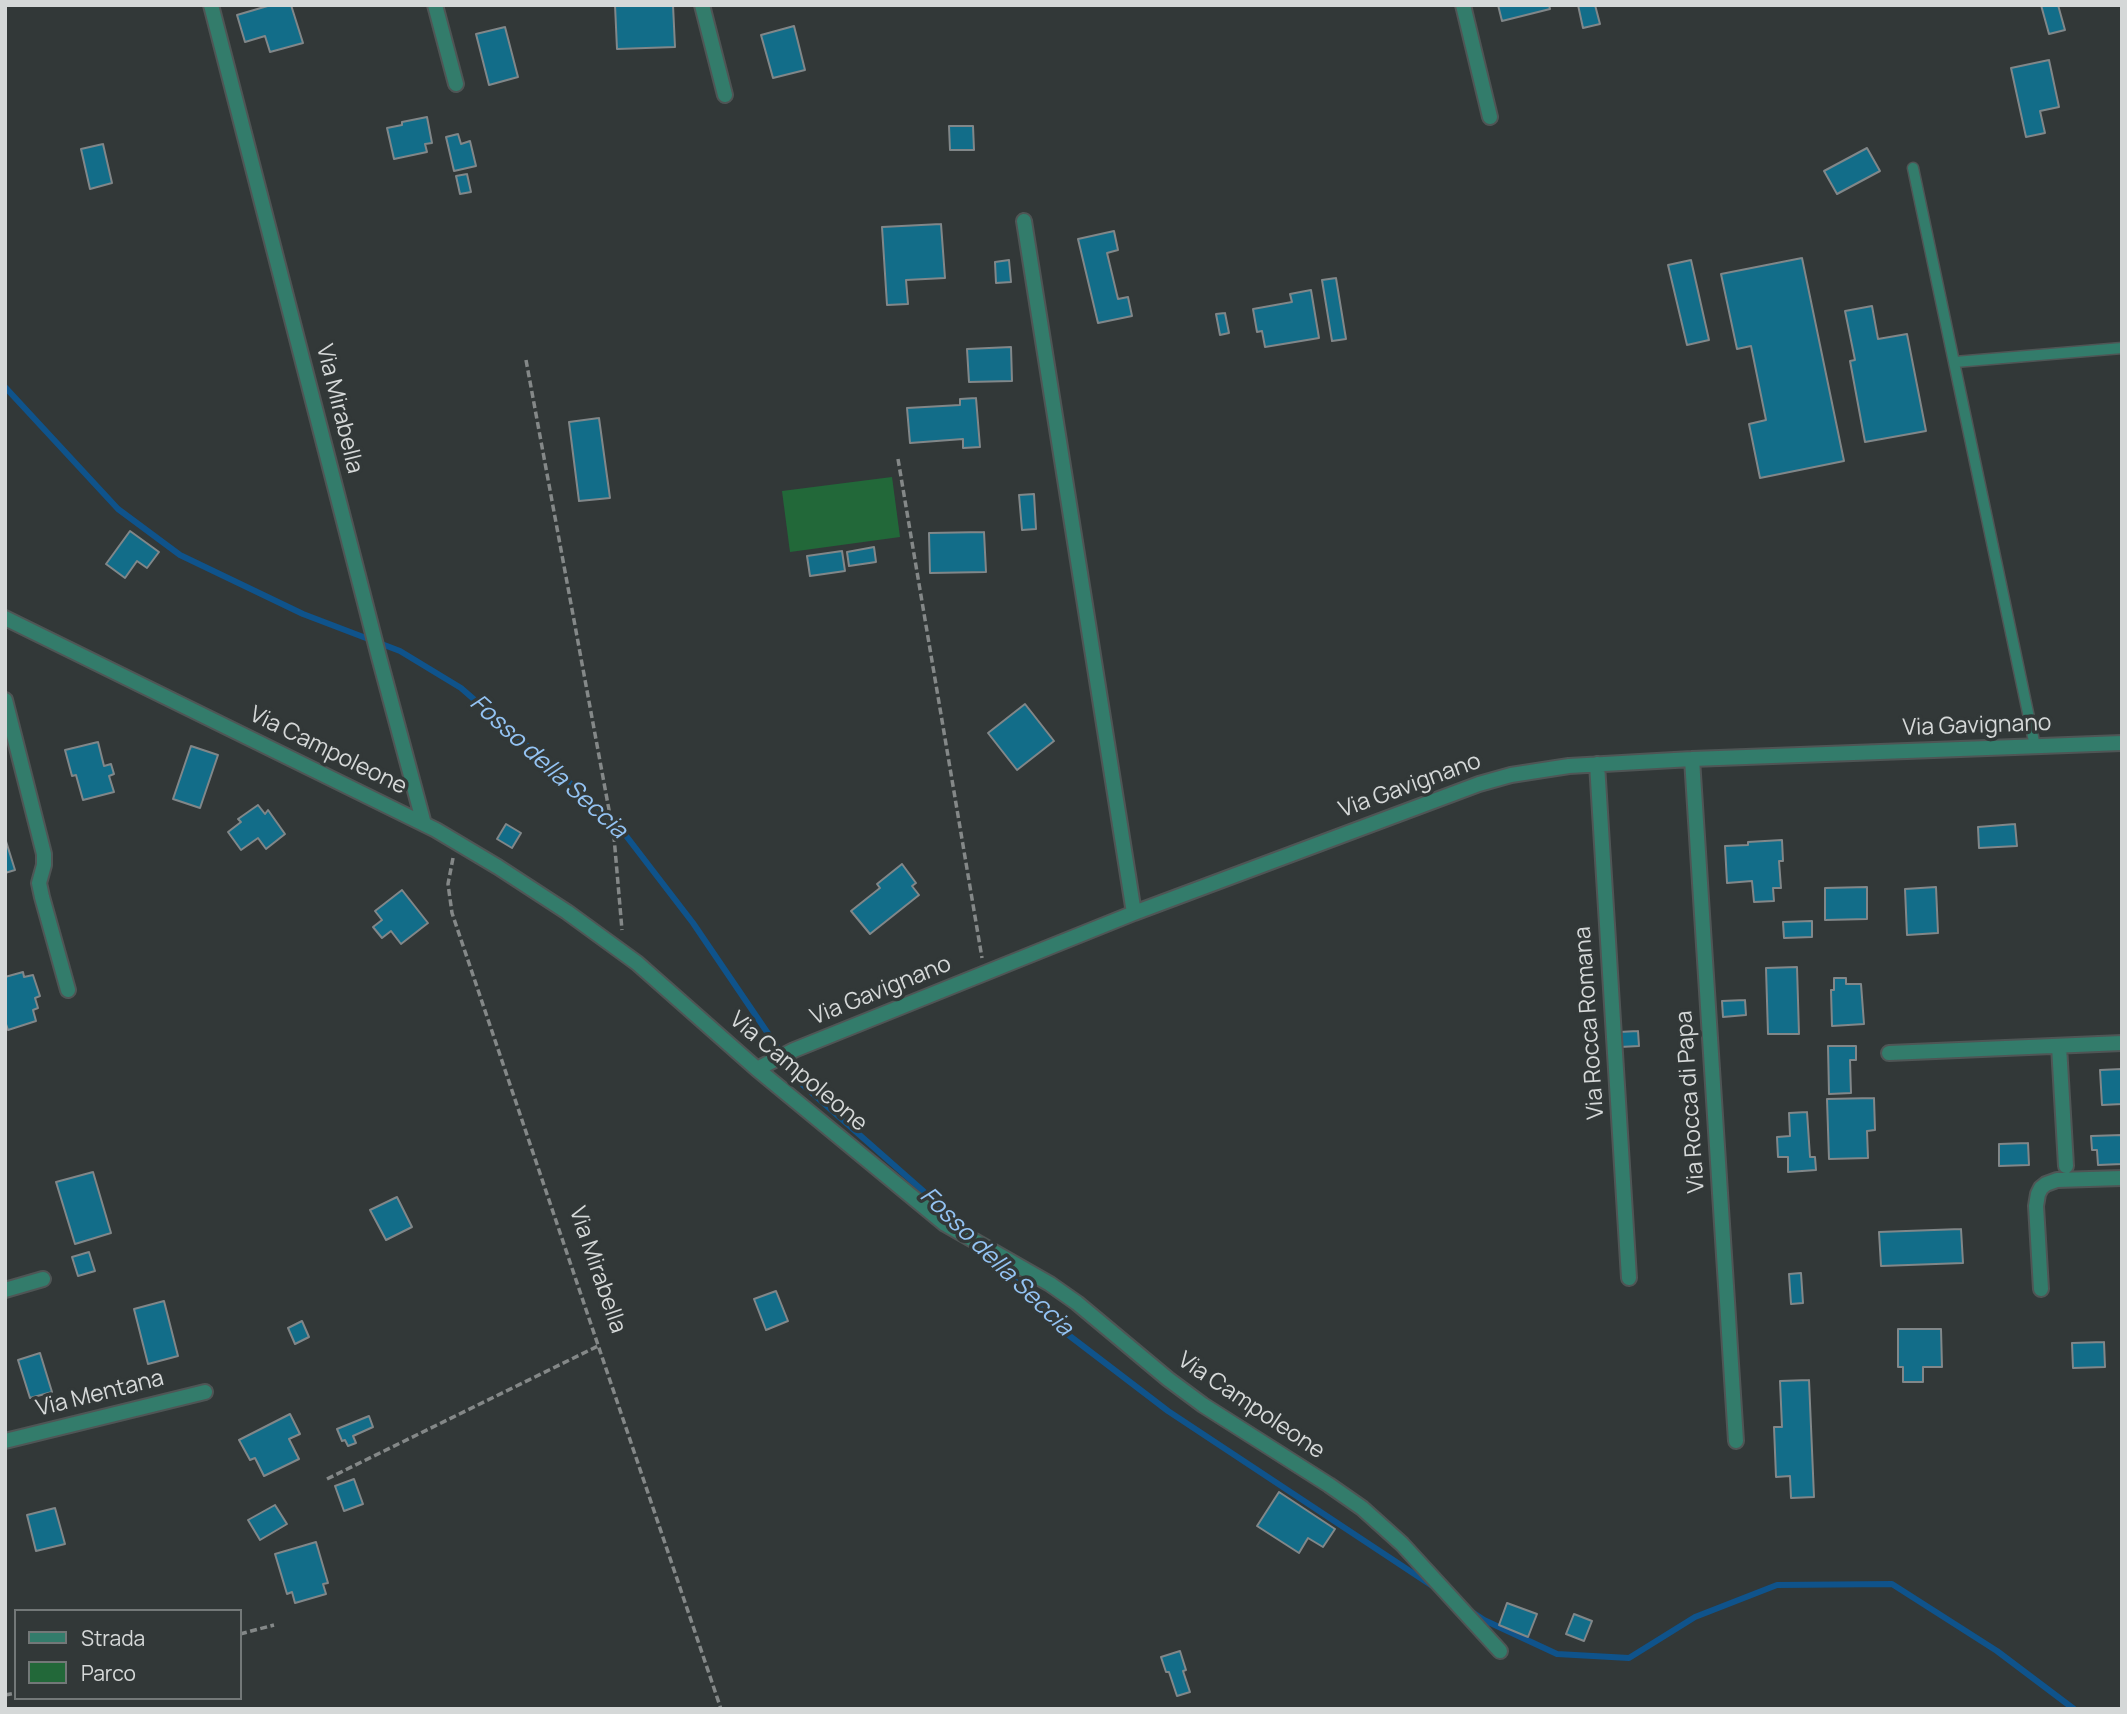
<!DOCTYPE html>
<style>
body{margin:0}
#map{position:relative;width:2127px;height:1714px;overflow:hidden;background:#323838;font-family:Manrope,sans-serif}
canvas{display:block}
.frame{position:absolute;inset:0;border:7px solid #d5d8d8;pointer-events:none}
.legend{position:absolute;left:14px;top:1609px;width:228px;height:91px;box-sizing:border-box;background:#323838;border:2px solid #737878;margin:0;padding:9px 12px;list-style:none;font-size:21px;color:#d5d8d8}
.legend li{display:flex;align-items:center;gap:14px;height:35px}
.legend b{width:35px;border:2px solid #737878}
</style>
<div id="map">
<canvas width="2127" height="1714"></canvas>
<div class="frame"></div>
<ul class="legend">
<li><b style="height:9px;background:#337c6b"></b>Strada</li>
<li><b style="height:19px;background:#226839"></b>Parco</li>
</ul>
</div>
<script>
const ctx = document.querySelector('canvas').getContext('2d');
ctx.lineJoin = 'round';
function paint(path, color) { ctx.fillStyle = color; ctx.fill(path, 'evenodd'); }
const toPath = rows => new Path2D(rows.map(r => 'M' + r).join(''));
function strokePath(path, color, width, dash) { ctx.strokeStyle = color; ctx.lineWidth = width; ctx.lineCap = dash ? 'butt' : 'round'; ctx.setLineDash(dash || []); ctx.stroke(path); }
function label(font, color, halo, rows, align = 'center') {
  ctx.font = font + ' Manrope,sans-serif'; ctx.lineWidth = 7; ctx.setLineDash([]); ctx.textBaseline = 'middle'; ctx.strokeStyle = halo; ctx.fillStyle = color; for (const [text, x, y, turn = 0] of rows) {
    ctx.save(); ctx.translate(x, y); ctx.rotate((+turn || 0) * Math.PI / 180); ctx.textAlign = isNaN(turn) ? turn : align; if (halo) ctx.strokeText(text, 0, 0); ctx.fillText(text, 0, 0); ctx.restore();
  }
}
paint(toPath([
 [892,477,900,537,790,552,782,491]
]), '#226839');
strokePath(toPath([
 [5,387,118,509,180,555,303,614,400,651,461,688,617,824,693,923,803,1085,972,1234],
 [993,1257,1058,1327,1168,1411,1434,1587],
 [1472,1612,1484,1620,1557,1654,1629,1658,1695,1617,1777,1585,1892,1584,1997,1651,2074,1709]
]), '#0f538b', 6);
const building = toPath([
 [271,5,291,5,303,43,270,52,265,36,245,42,237,15,271,5],
 [615,5,673,5,675,47,617,49,615,5],
 [1498,5,1549,5,1550,9,1502,21,1498,5],
 [1578,5,1595,5,1600,24,1583,28,1578,5],
 [2041,5,2058,5,2065,30,2049,34,2041,5],
 [794,26,805,70,773,78,761,35,794,26],
 [505,27,518,77,489,85,476,34,505,27],
 [2049,60,2059,107,2040,111,2045,133,2026,137,2011,68,2049,60],
 [427,117,432,143,425,144,427,152,394,159,387,128,402,125,402,122,427,117],
 [949,126,973,126,974,150,950,150,949,126],
 [458,134,461,144,470,141,476,166,454,171,446,137,458,134],
 [103,144,112,183,90,189,81,149,103,144],
 [1867,148,1880,171,1837,194,1824,171,1867,148],
 [467,174,471,192,460,194,456,176,467,174],
 [941,224,945,278,906,280,908,304,887,305,882,227,941,224],
 [1114,231,1118,250,1107,253,1118,299,1128,297,1132,316,1098,323,1078,239,1114,231],
 [1802,258,1844,461,1760,478,1749,424,1766,420,1751,346,1737,349,1721,274,1802,258],
 [1009,260,1011,282,996,283,995,262,1009,260],
 [1691,260,1709,340,1687,345,1668,265,1691,260],
 [1336,278,1346,339,1332,341,1322,280,1336,278],
 [1311,290,1319,338,1265,347,1262,331,1257,332,1253,309,1292,302,1290,294,1311,290],
 [1872,306,1878,339,1907,334,1926,431,1865,442,1850,361,1855,360,1845,311,1872,306],
 [1225,313,1229,333,1220,335,1216,314,1225,313],
 [1011,347,1012,381,969,382,967,349,1011,347],
 [976,398,980,447,963,448,963,439,910,443,907,408,960,405,960,399,976,398],
 [599,418,610,498,579,501,569,422,599,418],
 [1034,494,1036,529,1022,530,1019,495,1034,494],
 [130,531,159,552,147,568,137,561,125,578,106,564,130,531],
 [984,532,986,572,930,573,929,533,984,532],
 [874,547,876,562,849,566,847,552,874,547],
 [842,551,845,571,810,576,807,556,842,551],
 [1025,704,1054,741,1017,770,988,733,1025,704],
 [98,742,104,766,111,764,114,774,109,776,114,792,83,800,76,775,72,776,65,750,98,742],
 [191,746,218,755,200,808,173,799,191,746],
 [258,805,265,814,268,810,285,834,266,849,258,838,241,850,228,832,241,822,238,819,258,805],
 [506,824,521,833,512,848,497,839,506,824],
 [2015,824,2017,846,1979,848,1978,827,2015,824],
 [5,838,15,870,5,873,5,838],
 [1782,840,1783,861,1779,861,1781,888,1773,888,1774,901,1754,902,1752,881,1727,883,1725,846,1748,845,1748,842,1782,840],
 [902,864,916,883,912,886,919,895,870,934,851,911,880,888,877,884,902,864],
 [1867,887,1867,919,1825,920,1825,888,1867,887],
 [1936,887,1938,933,1907,935,1905,889,1936,887],
 [402,890,428,923,401,944,391,931,382,938,373,927,382,920,375,911,402,890],
 [1812,921,1812,937,1784,938,1783,922,1812,921],
 [1797,967,1799,1034,1768,1034,1766,968,1797,967],
 [23,972,24,977,33,975,40,996,35,998,38,1008,33,1010,36,1021,8,1030,5,1021,5,977,23,972],
 [1834,978,1846,978,1846,984,1861,984,1864,1024,1832,1026,1831,990,1834,990,1834,978],
 [1745,1000,1746,1015,1723,1017,1722,1001,1745,1000],
 [1638,1031,1639,1046,1620,1047,1619,1032,1638,1031],
 [1828,1046,1856,1046,1856,1060,1850,1060,1851,1093,1829,1094,1828,1046],
 [2122,1069,2122,1104,2102,1105,2100,1070,2122,1069],
 [1874,1098,1875,1130,1867,1131,1868,1158,1829,1159,1827,1099,1874,1098],
 [1807,1112,1810,1157,1815,1157,1816,1170,1788,1172,1788,1157,1778,1157,1777,1137,1790,1136,1789,1113,1807,1112],
 [2122,1135,2122,1164,2098,1165,2097,1150,2092,1150,2091,1136,2122,1135],
 [2028,1143,2029,1165,1999,1166,1999,1144,2028,1143],
 [93,1172,111,1233,75,1244,56,1182,93,1172],
 [397,1197,412,1227,386,1240,370,1210,397,1197],
 [1961,1229,1963,1263,1881,1266,1879,1232,1961,1229],
 [89,1252,95,1271,78,1276,72,1257,89,1252],
 [1801,1273,1803,1303,1791,1304,1789,1274,1801,1273],
 [776,1291,788,1321,766,1330,754,1299,776,1291],
 [164,1301,178,1356,148,1364,134,1309,164,1301],
 [302,1321,309,1337,295,1344,288,1328,302,1321],
 [1898,1329,1941,1329,1942,1367,1923,1367,1923,1382,1903,1382,1903,1367,1898,1367,1898,1329],
 [2104,1342,2105,1367,2073,1368,2072,1343,2104,1342],
 [40,1353,52,1392,30,1398,18,1360,40,1353],
 [1809,1380,1814,1497,1791,1498,1790,1476,1776,1477,1774,1427,1782,1427,1780,1381,1809,1380],
 [290,1414,300,1434,289,1439,299,1459,264,1476,255,1458,250,1460,239,1440,290,1414],
 [369,1416,373,1427,353,1436,356,1443,348,1446,345,1440,342,1441,337,1429,369,1416],
 [354,1479,363,1504,344,1511,335,1486,354,1479],
 [1279,1492,1335,1529,1323,1547,1308,1538,1299,1553,1257,1526,1279,1492],
 [275,1505,287,1524,260,1540,248,1520,275,1505],
 [55,1508,65,1544,36,1551,27,1515,55,1508],
 [316,1542,328,1583,323,1584,326,1594,295,1603,292,1592,287,1594,275,1554,316,1542],
 [1507,1603,1537,1614,1528,1637,1499,1625,1507,1603],
 [1574,1614,1592,1621,1584,1641,1566,1634,1574,1614],
 [1180,1651,1186,1670,1183,1671,1190,1692,1177,1696,1169,1672,1166,1672,1161,1657,1180,1651]
]);
paint(building, '#126d89');
strokePath(building, '#818789', 2);
const lane = toPath([
 [1913,168,2035,746],
 [1955,362,2122,348]
]);
const street = toPath([
 [211,5,379,657,424,824],
 [435,5,456,84],
 [702,5,725,95],
 [1463,5,1490,117],
 [1024,221,1134,913],
 [5,618,436,830,498,867,567,912,637,963,757,1069,945,1224,1050,1284,1077,1303,1168,1379,1203,1405,1329,1485,1362,1508,1402,1544,1500,1651],
 [5,700,44,854,44,865,39,883,42,897,68,990],
 [1692,759,1736,1441],
 [1597,764,1629,1278],
 [2059,1046,2066,1166],
 [1889,1053,2122,1043],
 [757,1069,794,1050,1134,913,1479,784,1511,775,1569,766,1692,759,2122,743],
 [2041,1289,2036,1206,2038,1194,2041,1188,2046,1184,2057,1180,2122,1178],
 [5,1290,43,1279],
 [5,1441,205,1392]
]);
strokePath(lane, '#4f5555', 13);
strokePath(street, '#4f5555', 18);
strokePath(toPath([
 [526,360,614,837,622,930],
 [898,459,982,958],
 [453,858,448,884,452,913,721,1709],
 [327,1479,598,1346],
 [240,1634,274,1625],
 [5,1695,16,1693]
]), '#848888', 3.5, [7, 3.5]);
strokePath(lane, '#337c6b', 10);
strokePath(street, '#337c6b', 14);
label('23px', '#d5d8d8', '#323838', [
 ["Via Mirabella",339,409,76],
 ["Via Gavignano",1977,726,-2],
 ["Via Campoleone",328,751,26],
 ["Via Gavignano",1410,786,-20],
 ["Via Gavignano",881,991,-22],
 ["Via Rocca Romana",1590,1023,-94],
 ["Via Campoleone",798,1072,40],
 ["Via Rocca di Papa",1691,1102,-94],
 ["Via Mirabella",597,1270,71],
 ["Via Mentana",100,1394,-14],
 ["Via Campoleone",1251,1406,34]
]);
label('italic 24px', '#94c3f3', '#323838', [
 ["Fosso della Seccia",548,767,42],
 ["Fosso della Seccia",996,1262,44]
]);
</script>
